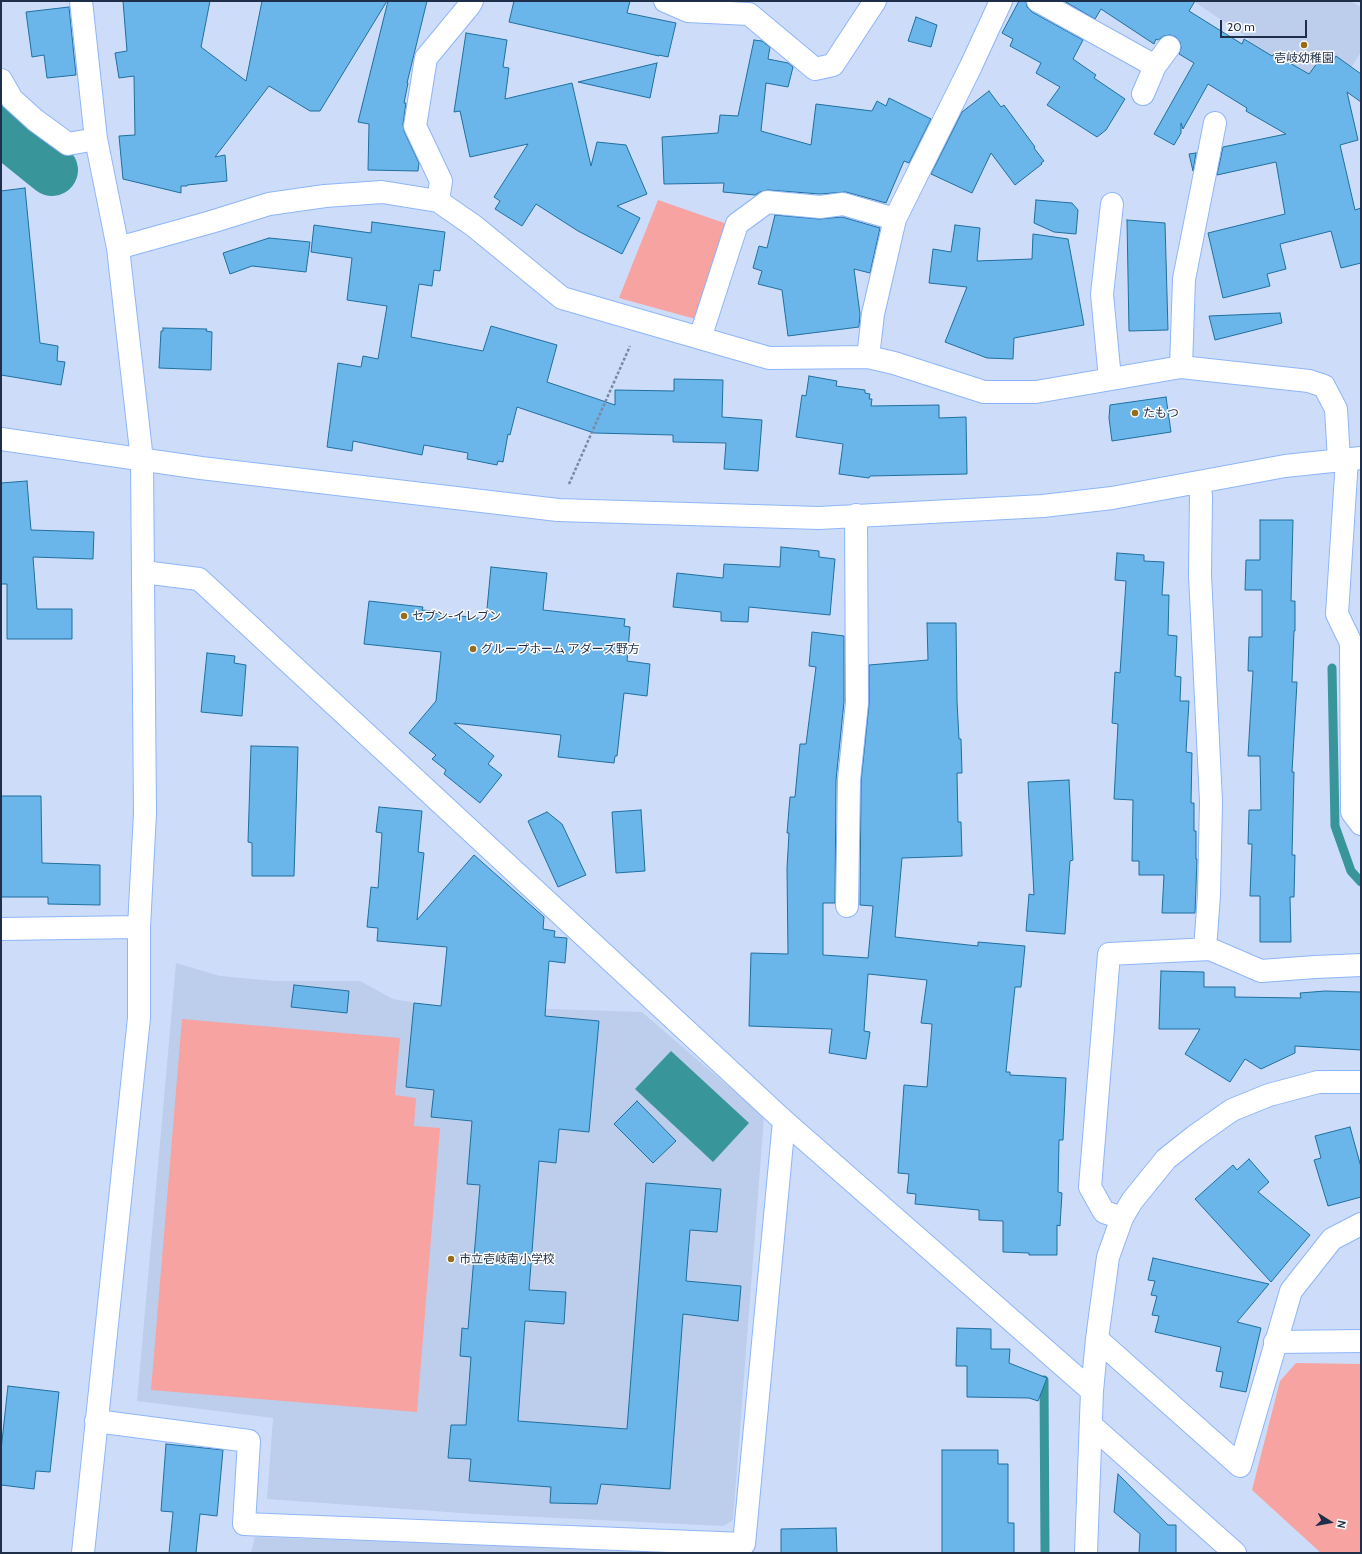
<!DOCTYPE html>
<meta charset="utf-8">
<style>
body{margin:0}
#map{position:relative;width:1362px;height:1554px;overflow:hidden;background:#cdddf9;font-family:Cabin,sans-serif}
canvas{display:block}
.frame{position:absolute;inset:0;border:2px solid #1f2f4a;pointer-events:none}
.north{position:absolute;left:1310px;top:1502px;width:40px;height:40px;-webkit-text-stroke:3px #fdfdfd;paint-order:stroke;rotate:101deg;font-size:11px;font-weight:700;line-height:16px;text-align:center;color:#1f2f4a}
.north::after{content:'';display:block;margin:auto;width:14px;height:18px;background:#1f2f4a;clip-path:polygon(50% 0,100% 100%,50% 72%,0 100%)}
.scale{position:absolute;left:1220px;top:20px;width:87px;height:18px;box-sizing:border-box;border:2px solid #1f2f4a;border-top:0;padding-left:5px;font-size:12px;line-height:14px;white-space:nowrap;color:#1f2f4a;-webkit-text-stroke:3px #fdfdfd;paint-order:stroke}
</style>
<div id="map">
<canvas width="1362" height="1554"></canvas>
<div class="frame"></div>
<div class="north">N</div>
<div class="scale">20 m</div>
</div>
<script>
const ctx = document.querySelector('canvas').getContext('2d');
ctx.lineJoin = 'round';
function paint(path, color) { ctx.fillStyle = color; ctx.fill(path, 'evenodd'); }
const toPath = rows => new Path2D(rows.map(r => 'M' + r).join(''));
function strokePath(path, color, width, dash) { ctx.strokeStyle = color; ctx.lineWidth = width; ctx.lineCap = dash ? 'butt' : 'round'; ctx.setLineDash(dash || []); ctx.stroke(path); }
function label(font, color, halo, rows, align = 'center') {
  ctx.font = font + ' Cabin,"Noto Sans JP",sans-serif'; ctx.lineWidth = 3; ctx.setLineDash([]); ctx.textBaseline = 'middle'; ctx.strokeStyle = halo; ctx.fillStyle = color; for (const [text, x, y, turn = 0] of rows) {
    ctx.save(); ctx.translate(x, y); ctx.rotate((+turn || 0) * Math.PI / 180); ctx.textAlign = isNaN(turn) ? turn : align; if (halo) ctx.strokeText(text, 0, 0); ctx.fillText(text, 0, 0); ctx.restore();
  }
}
paint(toPath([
 [1193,1,1350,1,1361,7,1361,52,1332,98,1246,55,1249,38],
 [176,963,220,976,275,981,360,981,393,999,429,1005,642,1012,764,1117,733,1520,724,1526,475,1514,267,1499,273,1418,137,1401],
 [255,1537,700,1553,251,1553]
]), '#bcceec');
paint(toPath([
 [658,200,730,225,699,320,619,298],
 [182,1019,400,1038,395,1095,416,1098,414,1126,440,1128,417,1412,151,1390],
 [1296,1363,1361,1364,1361,1553,1321,1553,1252,1490,1280,1381]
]), '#f6a3a1');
paint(toPath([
 [671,1051,749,1123,713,1162,635,1089]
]), '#38959a');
strokePath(toPath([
 [1332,668,1335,826,1351,871,1361,882],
 [1044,1380,1045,1553]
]), '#38959a', 9);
strokePath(toPath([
 [1,129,52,170]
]), '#38959a', 52);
const building = toPath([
 [123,1,210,1,201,47,246,81,262,1,387,1,320,111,310,111,269,86,215,157,225,155,227,181,187,185,187,186,181,186,181,193,123,179,119,136,135,135,134,76,119,78,115,53,127,51,123,1],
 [388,1,427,1,407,83,408,83,404,103,406,103,403,124,404,131,419,163,418,171,368,170,369,124,358,122,388,1],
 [514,1,630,1,627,13,676,23,668,57,659,55,659,56,509,22,514,1],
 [1019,1,1026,1,1027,7,1032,12,1083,40,1073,59,1096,75,1094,78,1125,99,1106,130,1097,137,1047,105,1060,87,1036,73,1041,63,1010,46,1013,39,1002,33,1019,1],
 [1064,1,1195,1,1189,11,1242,44,1244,39,1272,56,1274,54,1309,74,1324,54,1333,60,1336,56,1361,74,1361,102,1347,92,1358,140,1340,145,1355,210,1361,208,1361,263,1341,268,1331,231,1280,244,1286,269,1267,274,1270,286,1223,298,1208,233,1285,214,1276,162,1217,175,1223,147,1286,134,1246,111,1247,108,1208,84,1183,129,1181,123,1181,133,1174,145,1154,134,1194,63,1179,54,1181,48,1180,42,1176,37,1170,35,1164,36,1158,40,1156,39,1154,44,1101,9,1095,19,1064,1],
 [69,7,76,75,47,78,44,55,32,57,26,12,69,7],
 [916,17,937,25,931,47,908,41,916,17],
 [466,33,507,40,503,67,509,68,505,99,572,83,591,166,597,142,626,145,647,194,617,206,640,218,622,254,578,231,536,204,522,226,495,209,500,201,494,197,528,144,470,157,460,111,454,112,466,33],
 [754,40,762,41,770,47,768,59,788,63,793,67,788,87,766,83,761,131,811,145,816,104,872,111,877,101,886,106,889,98,931,119,909,163,904,161,886,203,846,192,820,194,768,190,760,192,755,195,723,192,724,183,664,184,662,137,718,133,720,115,738,116,754,40],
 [657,63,650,98,578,82,657,63],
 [989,91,1001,107,1004,105,1035,147,1034,148,1044,161,1041,163,1042,164,1015,185,991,153,972,193,931,174,962,112,989,91],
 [1196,153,1193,171,1189,154,1196,153],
 [25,188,40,343,58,346,57,361,65,362,61,385,1,375,1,191,25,188],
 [1036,200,1072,203,1078,210,1076,234,1054,232,1034,223,1036,200],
 [775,215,819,219,842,217,880,228,870,273,854,269,860,314,859,327,788,336,782,290,758,284,762,271,753,268,759,246,767,248,775,215],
 [1127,220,1165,223,1168,330,1129,331,1127,220],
 [372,222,445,232,440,271,434,270,432,286,419,284,411,337,483,351,491,326,557,345,547,382,615,405,615,390,674,391,674,379,723,380,722,417,762,420,758,471,724,469,726,443,673,442,673,435,594,433,517,407,510,435,508,434,503,462,498,461,497,465,467,459,468,453,424,445,422,455,353,441,352,451,327,447,338,363,361,367,363,356,378,359,387,306,347,300,352,258,311,252,314,225,371,233,372,222],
 [955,225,980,228,977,261,1032,259,1033,234,1068,239,1084,325,1014,338,1013,359,987,358,945,342,967,287,929,283,933,249,951,252,955,225],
 [269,238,310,242,306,272,252,266,230,274,223,253,269,238],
 [1280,313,1282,323,1215,340,1209,316,1280,313],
 [163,328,207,329,206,331,212,332,211,370,159,368,161,331,163,331,163,328],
 [809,376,837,381,836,386,865,390,865,393,870,394,869,399,872,399,871,406,939,405,939,418,966,417,967,474,870,476,869,478,839,474,843,444,796,437,802,395,806,396,809,376],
 [1166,397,1171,432,1112,441,1109,418,1110,405,1166,397],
 [27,481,31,530,94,532,93,559,33,557,37,609,72,609,72,639,7,639,7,584,1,584,1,483,27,481],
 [1260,520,1293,520,1291,601,1295,601,1295,631,1294,631,1292,682,1297,682,1292,772,1294,772,1292,855,1295,855,1294,897,1290,897,1291,942,1260,942,1260,896,1250,896,1252,844,1248,844,1249,810,1261,810,1260,756,1248,756,1253,671,1248,671,1249,637,1262,637,1262,590,1245,590,1246,560,1260,560,1260,520],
 [781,547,819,551,819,557,835,559,830,615,749,607,748,622,721,621,721,612,673,607,677,573,723,578,724,564,780,567,781,547],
 [1117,553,1144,555,1144,561,1164,562,1162,595,1169,595,1168,635,1177,636,1175,676,1181,677,1180,701,1189,701,1186,752,1192,753,1191,803,1194,803,1194,831,1196,831,1196,859,1197,859,1195,913,1162,913,1164,875,1139,875,1139,861,1132,861,1133,800,1114,799,1118,724,1112,723,1115,672,1120,673,1126,581,1115,580,1117,553],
 [491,567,547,573,543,610,625,619,624,626,630,627,627,661,650,664,647,696,624,693,617,756,615,756,614,763,558,757,561,735,454,723,494,756,488,764,502,775,480,803,444,774,446,770,432,759,436,755,409,733,436,701,441,652,364,644,369,601,423,607,422,610,434,611,433,613,486,619,491,567],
 [927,623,956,623,957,701,959,739,961,739,962,773,957,773,958,822,961,822,962,856,902,858,895,937,978,946,978,942,1025,946,1021,987,1015,987,1006,1072,1010,1072,1010,1075,1066,1078,1063,1140,1059,1140,1058,1192,1062,1193,1060,1226,1057,1225,1057,1255,1029,1255,1029,1253,1003,1252,1003,1221,979,1220,979,1210,915,1204,916,1194,907,1193,909,1174,898,1173,904,1085,927,1087,932,1024,921,1023,927,980,868,974,864,1031,870,1032,866,1059,829,1053,832,1029,749,1026,751,953,788,954,787,868,789,833,787,833,790,797,795,797,800,744,806,744,816,667,809,666,812,632,844,636,844,702,836,780,835,903,823,903,823,955,868,958,873,906,860,905,861,781,869,704,869,665,928,660,927,623],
 [207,653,235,656,234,663,246,665,242,716,201,712,207,653],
 [251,746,298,747,294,876,252,876,252,843,248,842,251,746],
 [1069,780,1073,860,1070,861,1065,934,1026,931,1029,894,1034,895,1028,782,1069,780],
 [1,796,41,796,42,863,100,865,100,905,48,904,48,897,1,897,1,796],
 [379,807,422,811,418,852,424,853,417,920,474,855,544,917,543,929,555,931,554,937,567,938,565,963,549,961,545,1016,599,1021,589,1132,559,1129,556,1163,539,1161,529,1290,566,1292,564,1324,525,1321,518,1421,627,1429,646,1183,721,1189,717,1232,690,1230,686,1281,741,1286,738,1321,683,1314,670,1489,601,1484,597,1504,550,1503,551,1487,469,1481,471,1459,448,1458,451,1425,466,1425,471,1357,460,1356,462,1328,468,1329,480,1185,467,1184,472,1121,431,1117,434,1090,406,1087,414,1003,441,1006,447,947,377,941,378,928,367,927,371,887,378,888,382,833,376,832,379,807],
 [641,810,645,871,616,873,612,812,641,810],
 [547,812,562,824,586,875,558,887,528,821,547,812],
 [1161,971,1204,972,1204,987,1235,987,1235,997,1301,998,1300,993,1325,991,1361,992,1361,1050,1295,1046,1295,1053,1261,1069,1245,1059,1230,1082,1185,1054,1200,1029,1159,1029,1161,971],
 [294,985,349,991,347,1013,291,1007,294,985],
 [637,1101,676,1141,653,1163,614,1124,637,1101],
 [1350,1127,1361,1167,1361,1197,1328,1206,1314,1160,1321,1158,1315,1136,1350,1127],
 [1249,1159,1269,1182,1258,1192,1310,1235,1271,1282,1195,1199,1233,1165,1237,1170,1249,1159],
 [1153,1258,1269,1284,1237,1322,1261,1328,1246,1392,1220,1387,1223,1372,1216,1371,1221,1347,1155,1332,1159,1316,1152,1315,1157,1296,1151,1295,1155,1281,1148,1280,1153,1258],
 [957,1328,991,1329,991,1349,1010,1349,1009,1363,1047,1378,1038,1401,1029,1398,967,1397,967,1366,956,1366,957,1328],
 [8,1386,59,1392,50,1472,36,1471,34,1489,1,1485,1,1450,8,1386],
 [166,1444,223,1450,217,1516,200,1514,196,1553,169,1553,173,1512,161,1511,166,1444],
 [942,1450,998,1450,998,1464,1008,1464,1008,1523,1014,1523,1014,1553,942,1553,942,1450],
 [1118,1474,1168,1525,1176,1525,1176,1553,1139,1553,1140,1534,1114,1512,1118,1474],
 [836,1528,837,1553,781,1553,781,1529,836,1528]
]);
paint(building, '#6ab5e9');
strokePath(building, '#1f6f9f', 1);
const minor = toPath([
 [81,1,96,139,118,248,142,460,145,813,139,927,139,1018,83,1553],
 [665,1,688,11,749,14,815,69,833,65,875,1],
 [1038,1,1155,66],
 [1,80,12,99,35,120,68,144,96,139],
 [1143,94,1155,66,1169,47],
 [438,201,441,181,415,126,426,58,469,6,472,1],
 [118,248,211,222,269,204,325,196,382,192,438,201,474,226,562,298,769,358,868,357,894,363,984,392,1036,392,1181,367,1309,381,1324,386,1336,409,1339,460],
 [700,338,737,224,767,202,820,207,843,204,895,219],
 [868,357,873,314,895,219,971,66,1001,1],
 [1181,367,1184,279,1215,123],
 [1110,379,1102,294,1112,204],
 [1,439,201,468,558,510,819,518,1043,506,1112,498,1285,466,1361,458],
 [1347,459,1337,614,1351,643,1352,812,1361,824],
 [1199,482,1201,496,1200,575,1211,802,1209,895,1205,949],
 [143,572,199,579,784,1121,1092,1391],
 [847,906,849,780,857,703,856,515],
 [1,929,139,927],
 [1122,1218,1104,1212,1090,1187,1109,954,1210,949,1261,971,1315,967,1361,965],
 [1097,1339,1240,1466,1291,1291,1332,1239,1361,1224],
 [1275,1342,1361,1341],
 [96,1421,249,1441,244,1524,744,1544,784,1121],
 [1092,1426,1235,1553],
 [1086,1553,1092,1391,1097,1339,1108,1257,1122,1218,1132,1201,1166,1159,1195,1136,1232,1110,1269,1095,1318,1082,1361,1082]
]);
strokePath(minor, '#8eb5f9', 24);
strokePath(toPath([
 [569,484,630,346]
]), '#7a8aa6', 2.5, [3, 2]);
strokePath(minor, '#fff', 22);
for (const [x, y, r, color] of [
 [1304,45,4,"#966e19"],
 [1135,413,4,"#966e19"],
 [404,616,4,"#966e19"],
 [473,649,4,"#966e19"],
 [451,1259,4,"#966e19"]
]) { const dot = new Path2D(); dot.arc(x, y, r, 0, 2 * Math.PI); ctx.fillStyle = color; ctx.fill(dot); strokePath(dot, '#fdfdfd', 1.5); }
label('12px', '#1f2f4a', '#fdfdfd', [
 ["壱岐幼稚園",1304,58,"center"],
 ["たもつ",1143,413],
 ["セブン-イレブン",412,616],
 ["グループホーム アダーズ野方",481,649],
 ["市立壱岐南小学校",459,1259]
], 'left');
</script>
